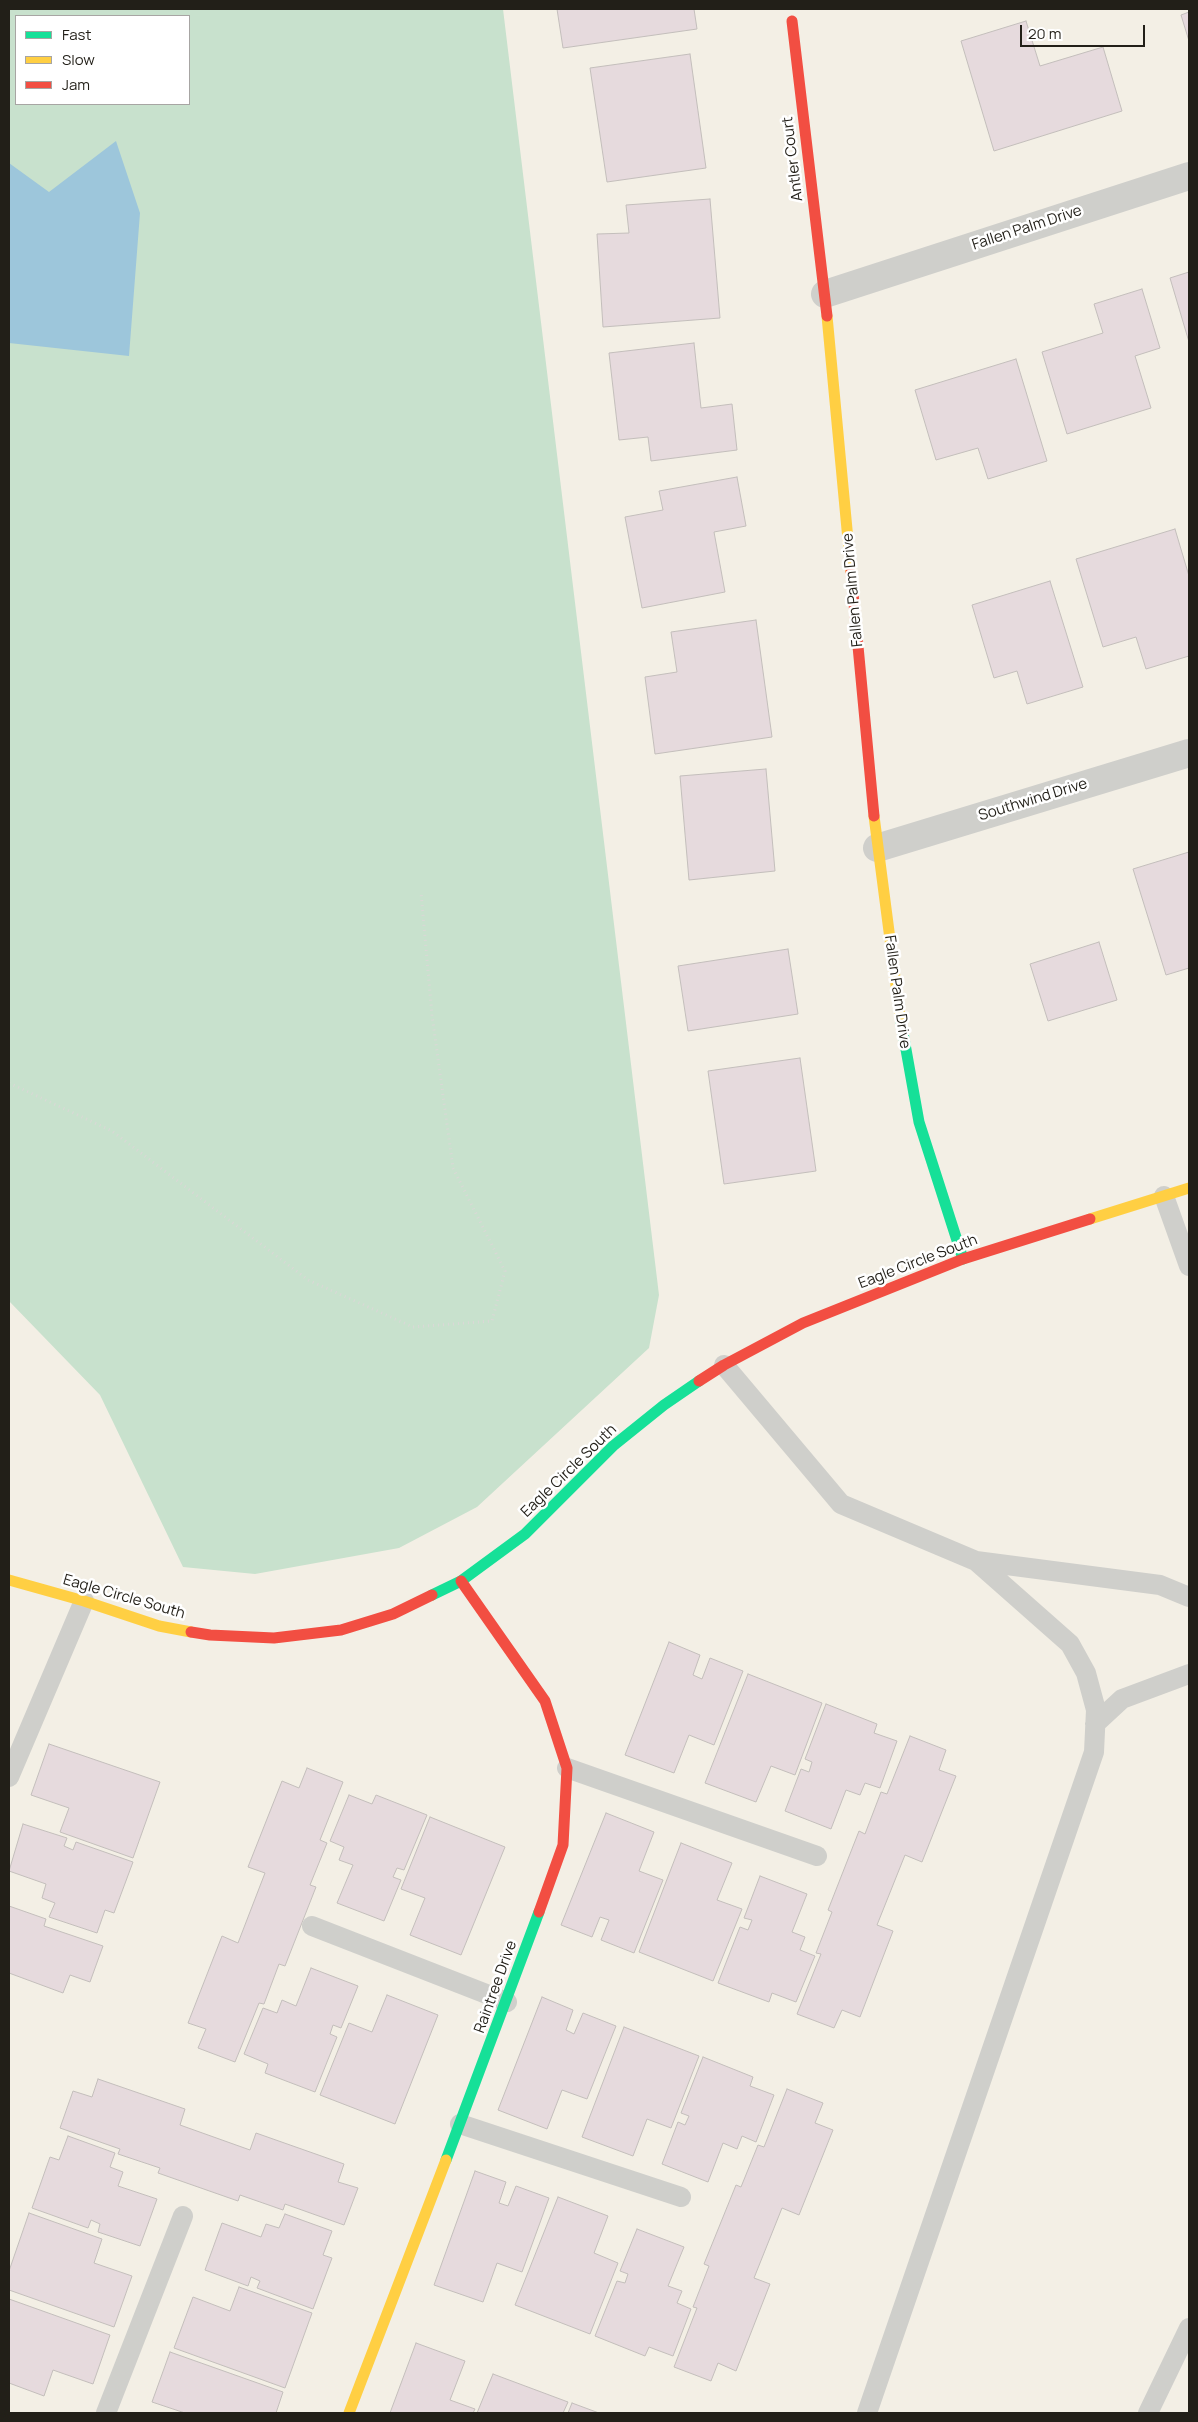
<!DOCTYPE html>
<style>
body{margin:0}
#map{position:relative;width:1198px;height:2422px;overflow:hidden;background:#f3efe5;font-family:Manrope,sans-serif}
canvas{display:block}
.frame{position:absolute;inset:0;border:10px solid #221f18;pointer-events:none}
.legend{position:absolute;left:15px;top:15px;width:175px;height:90px;box-sizing:border-box;background:#fff;border:1px solid #a7a5a3;margin:0;padding:6px 9px;list-style:none;font-size:15px;color:#221f18}
.legend li{display:flex;align-items:center;gap:10px;height:25px}
.legend b{width:25px;border:1px solid #a7a5a3}
.scale{position:absolute;left:1020px;top:25px;width:125px;height:22px;box-sizing:border-box;border:2px solid #221f18;border-top:0;padding-left:6px;font-size:15px;line-height:18px;white-space:nowrap;color:#221f18;-webkit-text-stroke:4px #fff;paint-order:stroke}
</style>
<div id="map">
<canvas width="1198" height="2422"></canvas>
<div class="frame"></div>
<ul class="legend">
<li><b style="height:6px;background:#16e098"></b>Fast</li>
<li><b style="height:6px;background:#ffcf43"></b>Slow</li>
<li><b style="height:6px;background:#f24e42"></b>Jam</li>
</ul>
<div class="scale">20 m</div>
</div>
<script>
const ctx = document.querySelector('canvas').getContext('2d');
ctx.lineJoin = 'round';
function paint(path, color) { ctx.fillStyle = color; ctx.fill(path, 'evenodd'); }
const toPath = rows => new Path2D(rows.map(r => 'M' + r).join(''));
function strokePath(path, color, width, dash) { ctx.strokeStyle = color; ctx.lineWidth = width; ctx.lineCap = dash ? 'butt' : 'round'; ctx.setLineDash(dash || []); ctx.stroke(path); }
function label(font, color, halo, rows, align = 'center') {
  ctx.font = font + ' Manrope,sans-serif'; ctx.lineWidth = 5; ctx.setLineDash([]); ctx.textBaseline = 'middle'; ctx.strokeStyle = halo; ctx.fillStyle = color; for (const [text, x, y, turn = 0] of rows) {
    ctx.save(); ctx.translate(x, y); ctx.rotate((+turn || 0) * Math.PI / 180); ctx.textAlign = isNaN(turn) ? turn : align; if (halo) ctx.strokeText(text, 0, 0); ctx.fillText(text, 0, 0); ctx.restore();
  }
}
paint(toPath([
 [9,9,503,9,659,1295,649,1348,477,1507,399,1548,255,1574,183,1567,100,1395,9,1301],
 [16,16,189,16,189,104,16,104]
]), '#c8e1cd');
paint(toPath([
 [116,141,140,213,129,356,9,343,9,163,49,192]
]), '#9dc6db');
const building = toPath([
 [557,9,694,9,697,29,563,48,557,9],
 [1189,12,1189,41,1181,15,1189,12],
 [1026,21,1040,66,1103,47,1122,111,994,151,961,41,1026,21],
 [690,54,706,168,607,182,590,68,690,54],
 [710,199,720,318,603,327,597,234,629,233,626,205,710,199],
 [1189,272,1189,342,1170,278,1189,272],
 [1142,289,1160,348,1135,356,1151,408,1067,434,1042,352,1103,333,1094,304,1142,289],
 [694,343,701,408,732,404,737,450,651,461,648,437,619,440,609,353,694,343],
 [1016,359,1047,461,988,479,978,448,936,460,915,390,1016,359],
 [737,477,746,526,714,532,725,592,642,608,625,517,663,510,659,491,737,477],
 [1175,529,1189,576,1189,656,1146,669,1136,637,1103,647,1076,559,1175,529],
 [1050,581,1083,687,1027,704,1017,671,994,678,972,605,1050,581],
 [756,620,772,737,655,754,645,677,677,672,671,632,756,620],
 [766,769,775,871,689,880,680,776,766,769],
 [1189,852,1189,968,1166,975,1133,869,1189,852],
 [1099,942,1117,1000,1048,1021,1030,964,1099,942],
 [788,949,798,1014,688,1031,678,966,788,949],
 [800,1058,816,1171,724,1184,708,1071,800,1058],
 [669,1642,700,1655,693,1675,702,1679,710,1658,743,1671,714,1745,689,1735,674,1773,625,1755,669,1642],
 [748,1674,822,1703,795,1775,771,1766,756,1802,705,1783,748,1674],
 [826,1704,877,1724,874,1733,897,1741,880,1788,865,1783,860,1795,846,1790,831,1829,785,1811,801,1769,809,1772,812,1762,805,1759,826,1704],
 [910,1736,946,1750,939,1770,956,1776,922,1862,905,1855,877,1925,893,1931,860,2017,842,2010,834,2028,797,2014,821,1954,816,1953,832,1912,828,1910,859,1831,865,1834,881,1792,887,1794,910,1736],
 [49,1744,160,1782,133,1858,60,1832,69,1808,31,1795,49,1744],
 [307,1768,343,1782,320,1840,327,1843,310,1885,316,1887,285,1966,279,1964,264,2004,259,2003,235,2062,198,2048,206,2029,188,2023,222,1936,238,1943,265,1873,248,1867,282,1781,299,1788,307,1768],
 [349,1795,372,1804,376,1795,427,1815,404,1870,397,1868,393,1877,401,1880,384,1921,337,1903,353,1865,339,1860,344,1847,330,1841,349,1795],
 [606,1813,654,1832,639,1871,663,1880,634,1953,601,1940,609,1920,600,1917,592,1937,561,1925,606,1813],
 [430,1817,505,1847,461,1955,410,1935,425,1898,401,1889,430,1817],
 [23,1824,67,1838,64,1846,73,1850,76,1842,133,1862,114,1913,105,1910,97,1933,49,1917,55,1903,42,1898,46,1884,9,1871,23,1824],
 [681,1843,732,1863,717,1900,742,1909,713,1981,639,1952,681,1843],
 [760,1876,807,1894,792,1932,805,1937,800,1950,815,1956,796,2002,772,1993,769,2002,718,1983,740,1927,748,1930,752,1920,744,1918,760,1876],
 [9,1906,46,1919,44,1926,103,1946,90,1982,70,1975,63,1993,9,1973,9,1906],
 [311,1968,358,1986,341,2028,333,2025,330,2034,337,2037,315,2092,265,2073,268,2064,244,2054,263,2008,277,2013,282,2000,296,2006,311,1968],
 [387,1995,438,2015,395,2124,320,2095,349,2023,372,2032,387,1995],
 [542,1997,573,2010,566,2030,574,2034,583,2013,616,2026,587,2099,562,2090,547,2129,498,2110,542,1997],
 [624,2027,699,2056,671,2128,647,2119,633,2156,582,2137,624,2027],
 [703,2057,753,2077,750,2086,774,2095,756,2142,742,2136,737,2149,723,2143,708,2182,662,2164,678,2122,685,2125,689,2116,681,2113,703,2057],
 [98,2079,185,2109,180,2125,250,2150,256,2133,344,2164,338,2182,358,2188,344,2225,285,2204,283,2210,240,2195,238,2201,158,2173,160,2168,118,2154,120,2149,60,2128,73,2091,92,2097,98,2079],
 [787,2089,823,2103,815,2123,833,2130,799,2215,782,2208,754,2278,770,2284,736,2371,718,2363,711,2381,674,2367,697,2308,693,2307,709,2266,704,2264,736,2185,741,2187,758,2145,764,2147,787,2089],
 [68,2136,115,2153,110,2167,123,2172,118,2186,157,2199,140,2246,98,2232,100,2224,91,2220,88,2228,32,2208,50,2157,59,2160,68,2136],
 [475,2171,506,2182,499,2203,508,2206,516,2186,549,2198,522,2272,497,2263,483,2302,434,2285,475,2171],
 [558,2197,608,2216,594,2253,618,2263,590,2334,515,2305,558,2197],
 [29,2213,102,2239,94,2263,132,2276,114,2327,9,2290,9,2271,29,2213],
 [285,2214,332,2231,323,2255,332,2258,313,2309,257,2288,260,2281,251,2277,248,2286,205,2270,222,2223,261,2237,266,2224,279,2228,285,2214],
 [637,2229,684,2247,668,2286,682,2291,677,2303,691,2309,673,2356,649,2347,645,2356,595,2336,617,2281,625,2283,628,2274,620,2271,637,2229],
 [239,2287,312,2313,285,2388,174,2348,193,2297,230,2311,239,2287],
 [9,2299,110,2335,93,2384,53,2370,44,2396,9,2383,9,2299],
 [416,2343,465,2361,450,2400,475,2409,473,2413,390,2413,416,2343],
 [170,2352,283,2392,276,2413,185,2413,152,2402,170,2352],
 [493,2374,568,2402,563,2413,477,2413,493,2374],
 [572,2403,599,2413,568,2413,572,2403]
]);
paint(building, '#e6dadd');
strokePath(building, '#c3bebb', 1);
strokePath(toPath([
 [9,1083,112,1131,308,1280,413,1327,492,1321,505,1271,453,1168,432,1015,421,892]
]), '#dad8d6', 3, [1, 4]);
strokePath(toPath([
 [1164,1196,1189,1266],
 [724,1365,841,1504,976,1561,1160,1585,1189,1597],
 [1095,1724,1122,1699,1189,1674],
 [567,1768,817,1856],
 [9,1777,84,1601],
 [312,1926,507,2002],
 [460,2124,681,2197],
 [106,2413,183,2216],
 [867,2413,1094,1752,1096,1710,1086,1673,1070,1644,976,1561],
 [1148,2413,1189,2328]
]), '#cfcfcb', 20);
strokePath(toPath([
 [825,294,1189,176],
 [877,848,1189,753]
]), '#cfcfcb', 28);
strokePath(toPath([
 [900,1016,919,1122,963,1259],
 [432,1595,461,1581,525,1534,613,1446,664,1405,699,1381],
 [446,2160,539,1912]
]), '#16e098', 11);
strokePath(toPath([
 [827,316,851,572],
 [874,816,900,1016],
 [1090,1219,1189,1188],
 [9,1580,84,1601,159,1626,191,1632],
 [349,2413,446,2160]
]), '#ffcf43', 11);
strokePath(toPath([
 [792,21,827,316],
 [851,572,874,816],
 [699,1381,724,1365,803,1323,963,1259,1090,1219],
 [461,1581,545,1701,567,1768,563,1845,539,1912],
 [191,1632,210,1635,274,1638,341,1630,393,1614,432,1595]
]), '#f24e42', 11);
label('15px', '#221f18', '#fff', [
 ["Antler Court",793,159,-97],
 ["Fallen Palm Drive",1027,228,-18],
 ["Fallen Palm Drive",853,590,-95],
 ["Southwind Drive",1033,800,-17],
 ["Fallen Palm Drive",897,992,82],
 ["Eagle Circle South",918,1262,-21],
 ["Eagle Circle South",569,1471,-44],
 ["Eagle Circle South",124,1597,16],
 ["Raintree Drive",496,1987,-70]
]);
</script>
